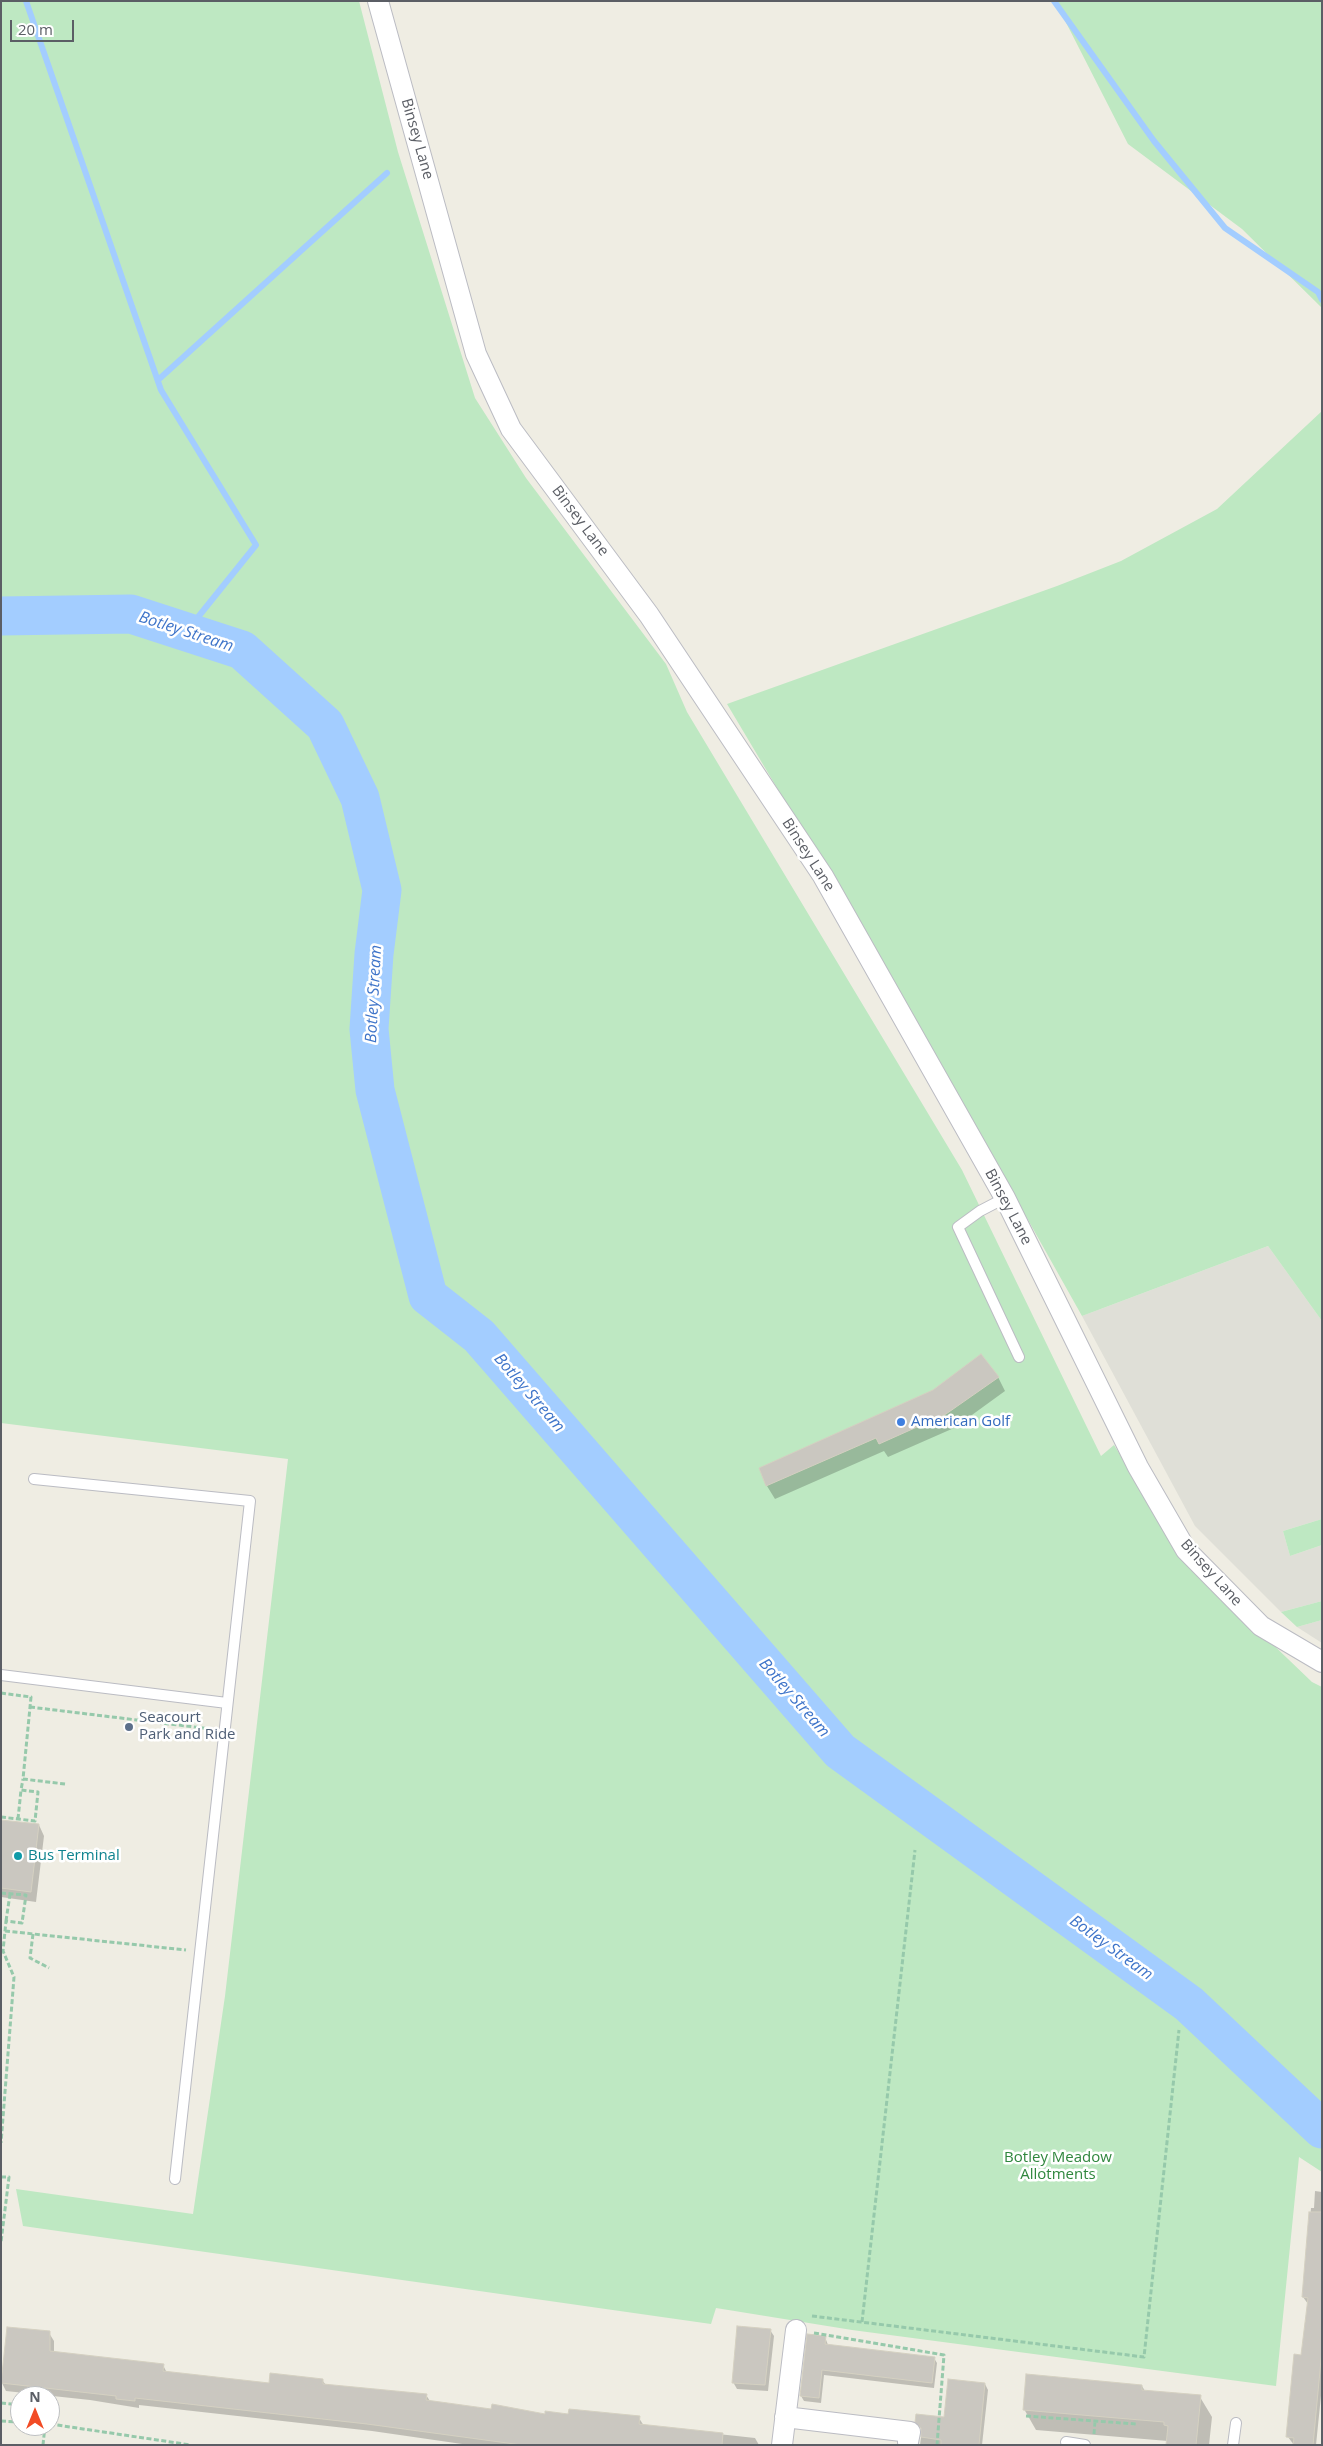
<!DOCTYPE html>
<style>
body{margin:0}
#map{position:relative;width:1323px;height:2446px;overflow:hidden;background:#efede3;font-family:"Open Sans",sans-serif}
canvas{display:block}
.frame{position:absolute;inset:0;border:2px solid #5b5e65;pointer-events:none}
.north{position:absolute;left:10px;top:2386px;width:50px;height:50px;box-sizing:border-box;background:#fff;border:1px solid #bdbfc1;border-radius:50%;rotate:0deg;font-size:14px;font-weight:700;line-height:20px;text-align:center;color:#5b5e65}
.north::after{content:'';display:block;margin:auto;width:18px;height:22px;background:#f24b25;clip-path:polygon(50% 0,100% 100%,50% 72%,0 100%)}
.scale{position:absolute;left:10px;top:20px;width:64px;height:22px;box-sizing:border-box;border:2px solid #5b5e65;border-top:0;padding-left:6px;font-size:15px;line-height:18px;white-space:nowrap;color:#5b5e65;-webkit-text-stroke:4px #fff;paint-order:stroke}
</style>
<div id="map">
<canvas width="1323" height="2446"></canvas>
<div class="frame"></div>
<div class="north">N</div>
<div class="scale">20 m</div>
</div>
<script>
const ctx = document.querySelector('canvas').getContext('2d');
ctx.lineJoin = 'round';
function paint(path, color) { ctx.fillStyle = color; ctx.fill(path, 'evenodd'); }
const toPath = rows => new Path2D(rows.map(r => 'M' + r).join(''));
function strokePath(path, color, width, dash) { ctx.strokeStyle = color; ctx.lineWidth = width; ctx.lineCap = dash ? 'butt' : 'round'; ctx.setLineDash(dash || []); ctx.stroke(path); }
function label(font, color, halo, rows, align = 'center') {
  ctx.font = font + ' "Open Sans",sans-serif'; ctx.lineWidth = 5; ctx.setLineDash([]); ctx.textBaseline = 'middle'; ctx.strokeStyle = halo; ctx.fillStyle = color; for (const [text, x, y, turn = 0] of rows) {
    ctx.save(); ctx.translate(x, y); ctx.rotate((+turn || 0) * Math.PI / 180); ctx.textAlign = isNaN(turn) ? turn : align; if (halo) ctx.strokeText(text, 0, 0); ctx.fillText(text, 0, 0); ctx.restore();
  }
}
paint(toPath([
 [1268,1246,1322,1321,1322,1519,1283,1531,1290,1556,1322,1545,1322,1601,1281,1612,1195,1526,1082,1316],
 [1322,1620,1322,1643,1297,1627]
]), '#dfdfd7');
paint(toPath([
 [1,1,359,1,398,152,475,398,526,478,666,664,687,712,962,1170,1101,1456,1114,1445,1191,1566,1312,1682,1322,1687,1322,2172,1299,2157,1276,2386,852,2330,716,2308,711,2324,23,2226,16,2189,193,2214,225,1996,288,1459,1,1423],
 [1055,1,1322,1,1322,308,1242,229,1128,144],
 [1322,411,1322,1321,1268,1246,1082,1316,923,1033,727,704,1057,586,1121,561,1217,509],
 [1322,1519,1322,1545,1290,1556,1283,1531],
 [1322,1601,1322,1620,1297,1627,1281,1612]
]), '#bee8c2');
paint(toPath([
 [998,1377,1005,1391,954,1428,888,1457,884,1451,775,1499,767,1486,760,1468],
 [1,1821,39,1825,44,1836,36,1902,1,1897],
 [1315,2191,1322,2192,1322,2386,1316,2445,1294,2445,1288,2437,1302,2356,1308,2304,1303,2297,1311,2208,1314,2208],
 [770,2330,774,2336,768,2391,737,2389,733,2382],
 [49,2333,54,2341,54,2353,163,2365,167,2373,270,2385,322,2380,326,2385,426,2395,430,2401,492,2411,546,2416,639,2418,644,2426,755,2438,759,2445,469,2445,372,2431,139,2405,139,2408,90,2400,6,2391,2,2383],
 [825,2337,828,2345,934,2358,937,2363,934,2388,824,2375,821,2403,804,2401,801,2396],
 [985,2384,988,2390,982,2445,920,2445,922,2430,917,2422,945,2418],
 [1142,2386,1145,2391,1200,2397,1212,2417,1209,2445,1167,2445,1168,2441,1036,2430,1024,2409]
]), '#0003');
strokePath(toPath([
 [26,1,161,390,256,545,186,632],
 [1054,1,1154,141,1225,228,1318,292,1322,300],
 [158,380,387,173]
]), '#a3cdff', 6);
strokePath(toPath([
 [1,616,131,614,242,650,325,725,360,798,382,890,374,954,369,1029,375,1090,428,1296,479,1336,840,1751,1189,2004,1322,2129]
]), '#a3cdff', 39);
const building = toPath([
 [981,1354,999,1377,946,1414,879,1444,876,1438,766,1486,759,1468,933,1390,981,1354],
 [1,1820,39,1824,31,1892,1,1888,1,1820],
 [1309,2212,1322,2212,1322,2349,1313,2445,1293,2445,1294,2438,1286,2437,1294,2354,1301,2355,1308,2298,1302,2297,1309,2212],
 [737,2326,771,2329,765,2385,732,2383,737,2326],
 [7,2327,50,2331,50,2351,164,2364,163,2371,269,2383,270,2373,323,2379,323,2384,427,2394,426,2400,491,2409,492,2404,545,2414,545,2411,568,2414,569,2409,640,2416,639,2424,723,2433,722,2445,522,2445,367,2424,135,2398,135,2401,116,2399,116,2396,1,2383,7,2327],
 [807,2334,826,2336,825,2344,935,2357,932,2383,822,2370,819,2398,800,2396,807,2334],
 [1026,2374,1142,2385,1142,2390,1201,2395,1196,2445,1166,2445,1168,2426,1164,2425,1164,2422,1023,2410,1026,2374],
 [948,2379,985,2383,979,2445,941,2445,941,2440,921,2437,921,2428,915,2422,916,2414,944,2417,948,2379]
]);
paint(building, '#cac7c0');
strokePath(building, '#d4d0c1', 1);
const lane = toPath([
 [1005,1198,980,1211,958,1227,1019,1357],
 [34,1479,250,1501,175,2179],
 [1,1675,227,1703],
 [1066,2442,1085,2445],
 [1233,2445,1236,2423]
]);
const street = toPath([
 [378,1,476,354,511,429,649,615,823,876,1005,1198,1138,1467,1186,1550,1261,1626,1322,1662],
 [785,2417,910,2432,908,2442],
 [782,2445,796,2330]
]);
strokePath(lane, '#bbbcc3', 12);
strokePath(street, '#bbbcc3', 22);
strokePath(toPath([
 [1,1693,31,1697,23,1779,65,1784],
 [30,1707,211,1729],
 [1,1817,35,1821,38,1792,21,1790,23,1779],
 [18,1819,21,1790],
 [1,1893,26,1895,22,1923,6,1921,3,1951,14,1977,1,2143],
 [6,1921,10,1894],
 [5,1931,186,1950],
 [33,1934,30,1958,49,1968],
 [1,2177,9,2177,1,2242],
 [812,2316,1144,2357,1179,2030],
 [862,2322,915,1850],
 [814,2333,944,2355,937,2445],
 [1,2403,20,2405],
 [1026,2416,1136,2424],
 [1,2421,20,2422],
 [50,2424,191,2445],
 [1094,2434,1095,2421],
 [43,2445,45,2426]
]), '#96c9ab', 3, [5, 2.5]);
strokePath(lane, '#fff', 10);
strokePath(street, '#fff', 20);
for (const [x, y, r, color] of [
 [901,1422,5,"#3f7fe0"],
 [129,1727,5,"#5c6f8a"],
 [18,1856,5,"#0f9aa8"]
]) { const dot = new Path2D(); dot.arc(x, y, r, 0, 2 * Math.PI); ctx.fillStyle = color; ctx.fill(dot); strokePath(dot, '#fff', 2); }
label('15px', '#5b5e65', '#fff', [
 ["Binsey Lane",417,139,74],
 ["Binsey Lane",580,521,53],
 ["Binsey Lane",808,855,57],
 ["Binsey Lane",1008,1207,62],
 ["Binsey Lane",1211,1573,48]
]);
label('15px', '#366cbe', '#fff', [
 ["American Golf",911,1422]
], 'left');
label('15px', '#4e5e75', '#fff', [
 ["Seacourt",139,1718],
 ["Park and Ride",139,1735]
], 'left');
label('15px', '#0d838f', '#fff', [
 ["Bus Terminal",28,1856]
], 'left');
label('15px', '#30873e', '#fff', [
 ["Botley Meadow",1058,2158],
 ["Allotments",1058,2175]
]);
label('italic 16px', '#3e74c9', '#fff', [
 ["Botley Stream",186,632,18],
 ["Botley Stream",374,994,-87],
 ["Botley Stream",529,1393,49],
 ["Botley Stream",794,1698,49],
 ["Botley Stream",1111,1948,36]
]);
</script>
